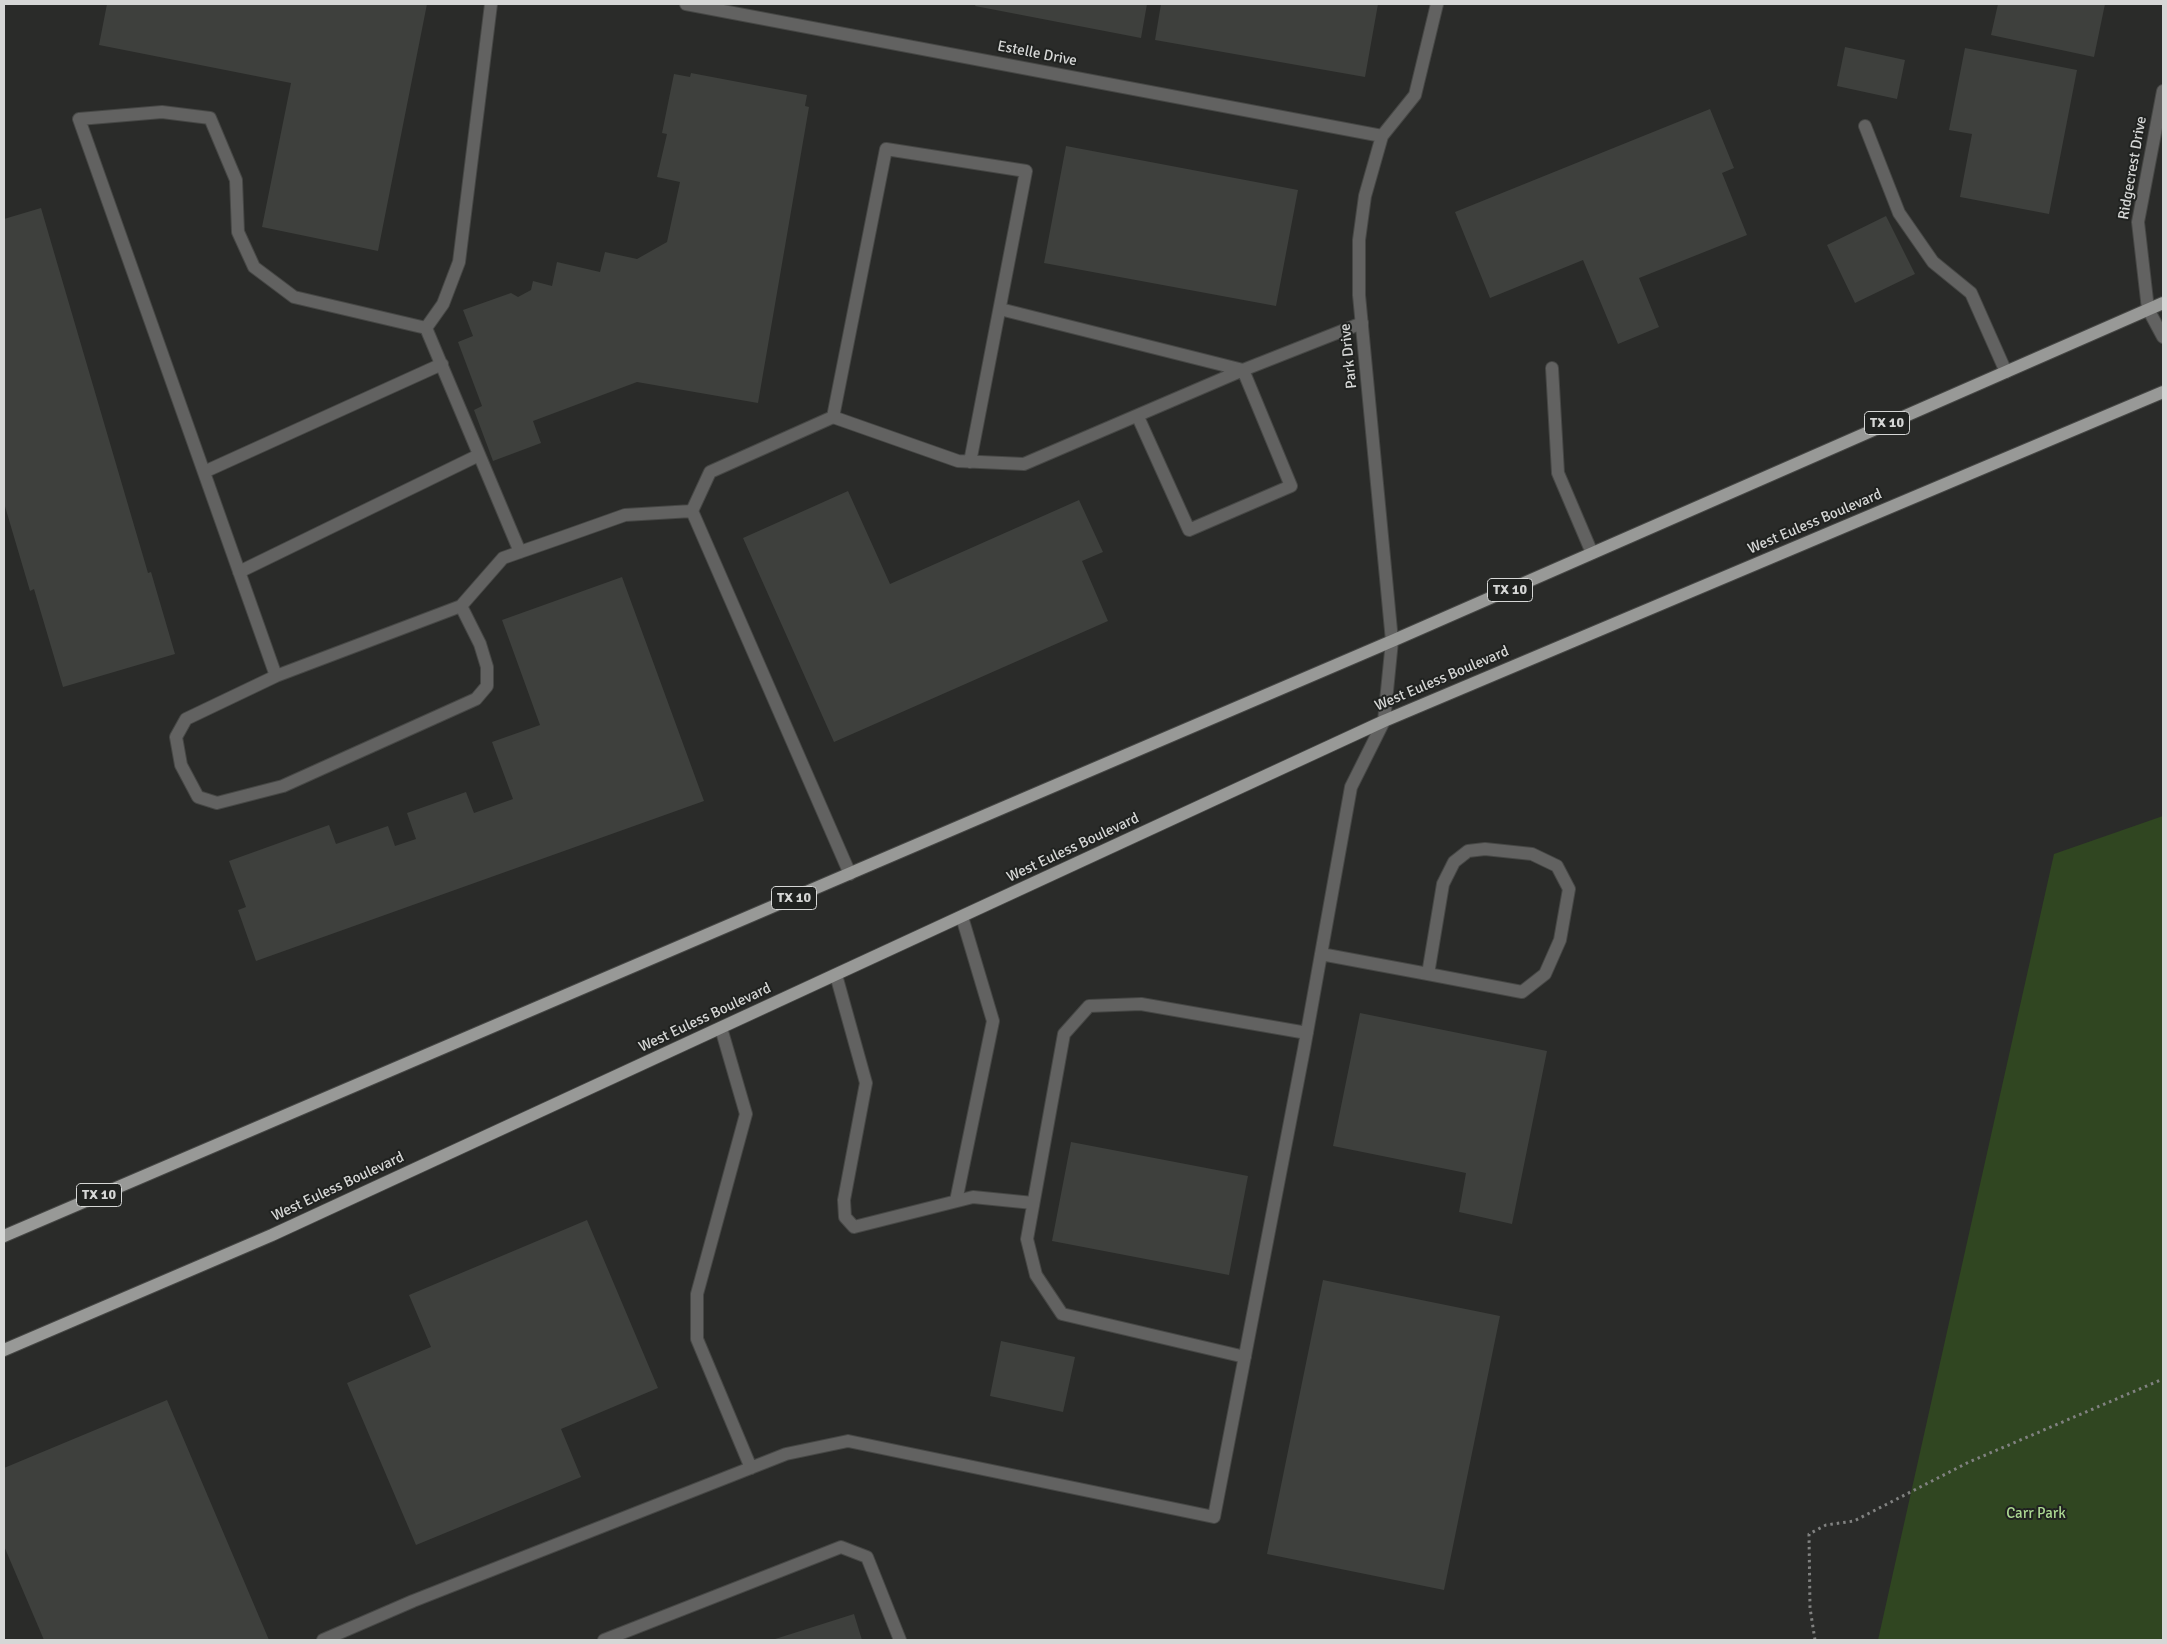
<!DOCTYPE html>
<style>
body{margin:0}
#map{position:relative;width:2167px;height:1644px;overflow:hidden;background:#2a2b29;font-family:Signika,sans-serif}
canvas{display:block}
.frame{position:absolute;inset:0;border:5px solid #d6d7d6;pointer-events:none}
</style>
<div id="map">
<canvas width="2167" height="1644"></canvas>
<div class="frame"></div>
</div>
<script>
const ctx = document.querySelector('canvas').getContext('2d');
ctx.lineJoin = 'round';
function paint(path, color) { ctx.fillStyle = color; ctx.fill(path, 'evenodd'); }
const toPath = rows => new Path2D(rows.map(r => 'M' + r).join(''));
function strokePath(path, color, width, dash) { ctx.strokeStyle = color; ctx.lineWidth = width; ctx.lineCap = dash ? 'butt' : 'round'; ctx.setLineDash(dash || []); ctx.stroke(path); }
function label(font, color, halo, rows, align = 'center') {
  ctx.font = font + ' Signika,sans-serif'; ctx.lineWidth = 4; ctx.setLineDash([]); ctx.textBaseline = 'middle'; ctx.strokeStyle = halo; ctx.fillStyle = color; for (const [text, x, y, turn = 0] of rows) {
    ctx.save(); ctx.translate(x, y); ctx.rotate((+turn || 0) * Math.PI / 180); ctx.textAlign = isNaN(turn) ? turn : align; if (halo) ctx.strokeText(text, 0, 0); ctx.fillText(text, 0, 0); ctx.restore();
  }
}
paint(toPath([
 [2163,816,2163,1640,1878,1640,2054,854]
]), '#304621');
paint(toPath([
 [107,4,427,4,378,251,262,227,291,83,99,45],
 [976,4,1147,4,1141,38,975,6],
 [1161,4,1378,4,1365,77,1155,40],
 [1998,4,2105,4,2094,57,1991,35],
 [1845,47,1905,60,1897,99,1837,86],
 [1965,48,2077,70,2049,214,1960,197,1972,134,1949,130],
 [691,73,807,95,805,106,809,107,758,403,637,382,533,421,541,443,493,461,474,410,482,406,458,342,473,336,463,310,511,293,518,297,531,290,533,281,552,286,557,262,600,272,605,252,637,259,667,242,680,182,657,177,667,134,662,133,674,74,690,77],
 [1710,109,1734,168,1722,173,1747,235,1639,278,1659,327,1618,344,1583,260,1490,298,1455,212],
 [1066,146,1298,190,1276,306,1044,263],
 [41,208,148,573,151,572,175,654,63,687,34,589,30,591,4,503,4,219],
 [1886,216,1915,274,1855,303,1827,245],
 [848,491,890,584,1079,500,1103,552,1082,561,1108,621,834,742,743,538],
 [622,577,704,801,256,961,238,910,246,907,229,861,329,825,336,844,388,826,395,846,416,839,407,813,466,792,474,813,513,799,492,742,540,725,502,620],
 [1360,1013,1547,1051,1512,1224,1459,1212,1466,1173,1333,1146],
 [1071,1142,1248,1176,1229,1275,1052,1241],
 [587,1220,658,1388,561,1429,581,1477,416,1545,347,1383,431,1347,409,1295],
 [1323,1280,1500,1316,1444,1590,1267,1554],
 [1001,1341,1075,1357,1063,1412,990,1396],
 [167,1400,269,1640,44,1640,4,1546,4,1468],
 [854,1614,862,1640,772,1640]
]), '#3e403d');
const lane = toPath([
 [1865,126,1899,213,1933,262,1971,293,2006,372],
 [1000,309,1243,370,1291,486,1189,530,1138,417],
 [426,328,443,304,459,262,491,4],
 [1552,368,1558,473,1592,553],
 [833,417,886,149,1026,171,970,462],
 [204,472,442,364],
 [520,552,426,328,294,297,254,267,238,232,236,180,210,118,162,112,79,119,276,676,461,606,503,558,520,552,563,537,625,515,692,511],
 [239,572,479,455],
 [276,676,186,719,176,737,181,765,198,797,217,803,283,786,476,699,487,686,487,667,480,644,461,606],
 [850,874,692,511,710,472,833,417,958,461,1024,464,1243,370,1362,323],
 [1321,954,1428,974,1522,992,1545,974,1560,940,1569,889,1557,866,1532,854,1485,849,1468,851,1454,862,1443,884,1428,974],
 [836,975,866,1083,844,1200,845,1217,854,1227,973,1197,1033,1203],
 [721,1028,746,1114,697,1294,697,1339,751,1468],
 [956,1201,993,1021,962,917],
 [1245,1357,1062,1314,1036,1275,1027,1239,1064,1034,1089,1006,1141,1004,1307,1033],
 [323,1640,413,1601,786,1454,848,1441,1214,1517,1304,1049,1351,787,1384,721],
 [604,1640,841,1547,867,1557,900,1640]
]);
const street = toPath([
 [686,4,1382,136],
 [2163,91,2138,222,2148,309,2163,337],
 [1384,721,1392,641,1359,295,1359,240,1365,196,1382,136,1415,95,1437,4]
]);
const primary = toPath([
 [4,1236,1392,641,2163,303],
 [4,1350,272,1235,1384,721,2163,392]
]);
strokePath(lane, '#464745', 14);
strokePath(street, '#464745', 14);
strokePath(primary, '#464745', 14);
strokePath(toPath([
 [1815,1640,1810,1608,1809,1534,1826,1525,1854,1521,1969,1462,2163,1379]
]), '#818281', 3, [2.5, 4]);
strokePath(lane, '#626261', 12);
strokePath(street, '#626261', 12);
strokePath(primary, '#989997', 12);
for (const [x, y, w] of [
 [1887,423,45],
 [1510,590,45],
 [794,898,45],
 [99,1195,45]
]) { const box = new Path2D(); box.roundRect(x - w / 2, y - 11.5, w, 23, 4); ctx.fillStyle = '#202220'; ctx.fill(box); strokePath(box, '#d6d7d6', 1); }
label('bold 14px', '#d6d7d6', null, [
 ["TX 10",1887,423],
 ["TX 10",1510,590],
 ["TX 10",794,898],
 ["TX 10",99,1195]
]);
label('15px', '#d6d7d6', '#202220', [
 ["Estelle Drive",1037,54,11],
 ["Ridgecrest Drive",2133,168,-80],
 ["Park Drive",1349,356,-96],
 ["West Euless Boulevard",1815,522,-23],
 ["West Euless Boulevard",1442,679,-23],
 ["West Euless Boulevard",1073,848,-25],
 ["West Euless Boulevard",705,1018,-25],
 ["West Euless Boulevard",338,1187,-25]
]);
label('15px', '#acd892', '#202220', [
 ["Carr Park",2036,1514]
]);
</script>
